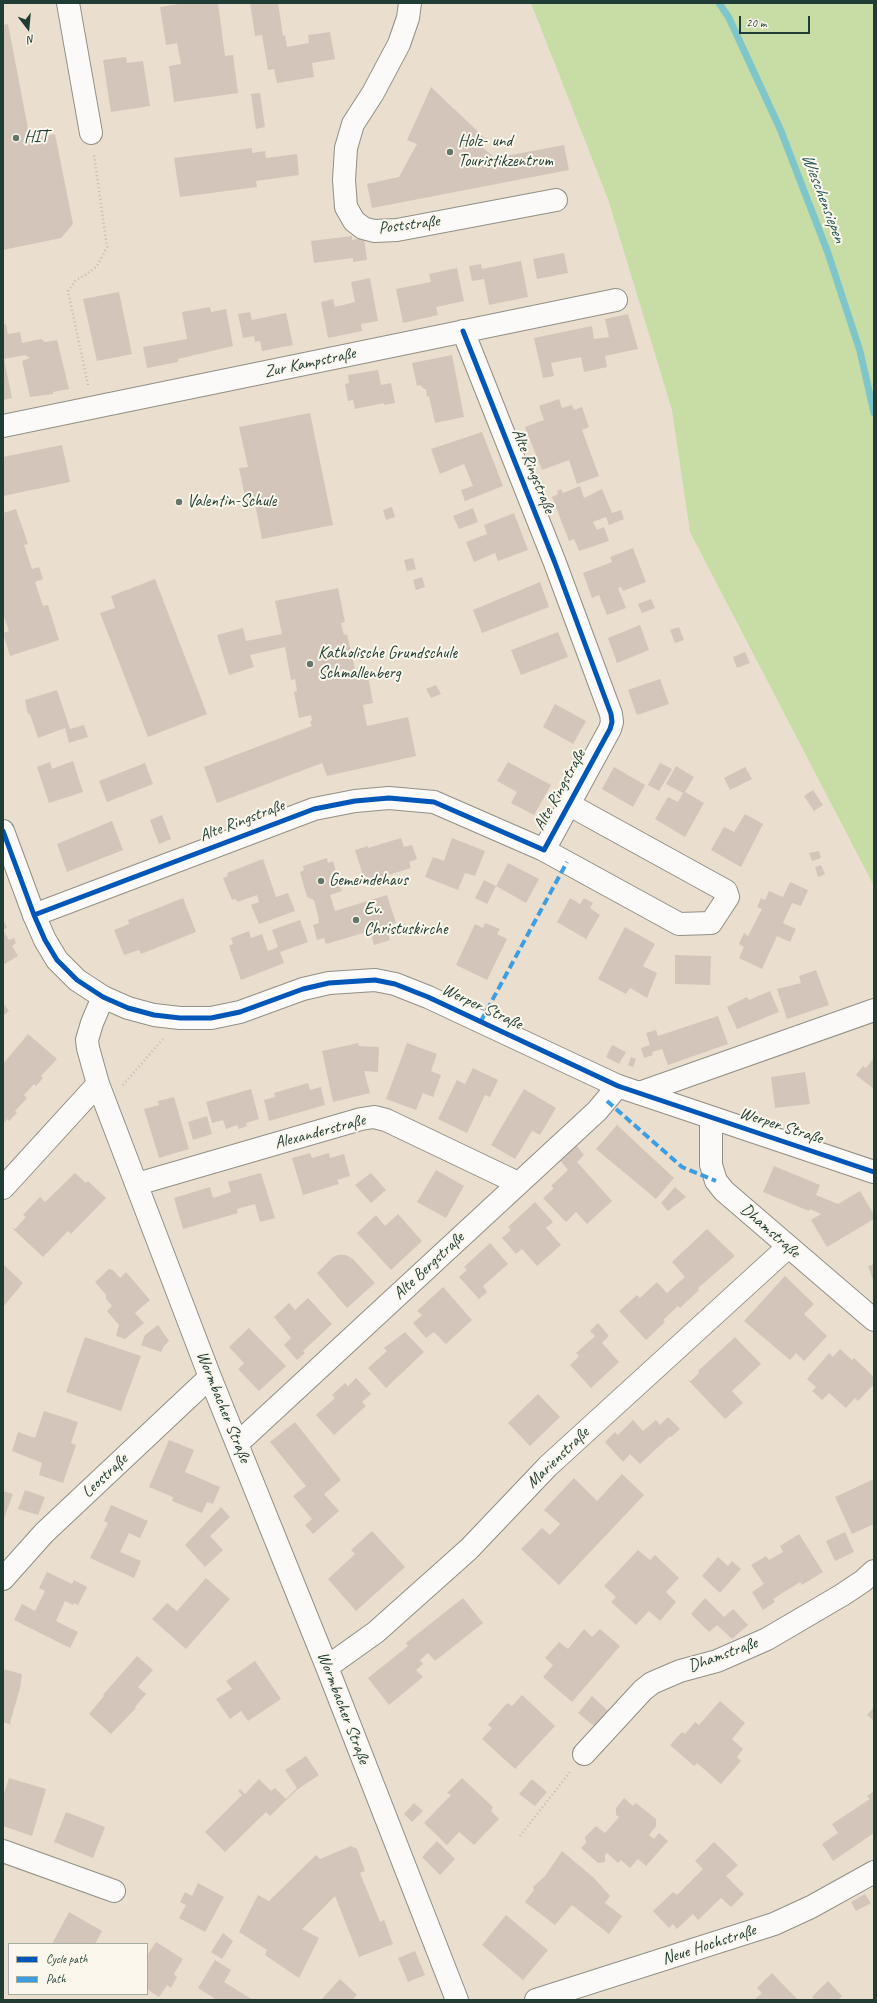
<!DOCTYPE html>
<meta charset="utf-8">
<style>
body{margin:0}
#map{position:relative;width:877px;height:2003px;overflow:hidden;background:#eadece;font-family:Caveat,sans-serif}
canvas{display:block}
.frame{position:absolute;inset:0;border:4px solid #1f3d34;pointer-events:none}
.legend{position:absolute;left:8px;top:1943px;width:140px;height:52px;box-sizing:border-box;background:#fbf7ec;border:1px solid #a3ada2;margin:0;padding:5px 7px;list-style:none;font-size:12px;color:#1f3d34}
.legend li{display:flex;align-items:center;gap:8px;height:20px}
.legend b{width:20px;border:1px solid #a3ada2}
.north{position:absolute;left:8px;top:8px;width:40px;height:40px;-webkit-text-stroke:3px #fbf7ec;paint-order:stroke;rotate:164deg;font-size:11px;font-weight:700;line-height:16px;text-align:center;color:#1f3d34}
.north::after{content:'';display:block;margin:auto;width:14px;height:18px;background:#1f3d34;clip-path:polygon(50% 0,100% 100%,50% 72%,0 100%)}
.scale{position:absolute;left:739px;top:16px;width:71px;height:18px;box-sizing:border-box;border:2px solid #1f3d34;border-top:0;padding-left:5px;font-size:12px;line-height:14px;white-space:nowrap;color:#1f3d34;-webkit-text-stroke:3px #fbf7ec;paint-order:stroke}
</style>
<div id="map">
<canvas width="877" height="2003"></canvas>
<div class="frame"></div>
<ul class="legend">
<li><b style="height:5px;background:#0057b8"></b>Cycle path</li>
<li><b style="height:5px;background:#3c9ee2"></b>Path</li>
</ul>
<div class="north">N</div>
<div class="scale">20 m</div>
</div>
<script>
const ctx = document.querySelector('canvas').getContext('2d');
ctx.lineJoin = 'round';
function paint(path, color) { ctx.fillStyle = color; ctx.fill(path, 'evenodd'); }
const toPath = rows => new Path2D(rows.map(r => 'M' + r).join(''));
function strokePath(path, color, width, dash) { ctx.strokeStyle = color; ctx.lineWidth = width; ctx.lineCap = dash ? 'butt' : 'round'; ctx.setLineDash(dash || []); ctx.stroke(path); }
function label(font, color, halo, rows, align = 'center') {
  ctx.font = font + ' Caveat,sans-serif'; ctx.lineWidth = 4; ctx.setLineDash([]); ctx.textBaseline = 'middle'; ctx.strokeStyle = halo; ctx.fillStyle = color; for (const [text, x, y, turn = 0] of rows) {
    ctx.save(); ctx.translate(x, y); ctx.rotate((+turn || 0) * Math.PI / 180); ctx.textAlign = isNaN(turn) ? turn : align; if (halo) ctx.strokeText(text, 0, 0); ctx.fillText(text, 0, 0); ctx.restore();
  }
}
paint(toPath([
 [531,3,874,3,874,886,690,532,672,410,608,199]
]), '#c8dca6');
strokePath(toPath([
 [719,3,729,18,781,131,828,253,860,351,874,413]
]), '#7ec6ca', 7);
paint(toPath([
 [185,3,218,3,225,56,233,55,238,93,174,102,169,66,181,64,177,43,166,45,160,7],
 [250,3,278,3,283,36,285,35,287,47,309,43,308,35,330,32,335,59,312,63,314,77,277,83,274,69,268,70,262,35,255,36],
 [8,24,30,139,55,134,73,224,61,238,3,250,3,25],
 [126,57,127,63,143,61,150,106,111,112,103,60],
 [431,87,489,142,481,146,495,158,564,145,569,170,372,208,367,184,399,177,417,144,407,140],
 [260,93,265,127,256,129,251,94],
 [252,148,252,153,265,151,266,158,297,154,299,175,256,181,257,187,180,197,174,158],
 [352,236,352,240,364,238,367,260,353,262,353,258,314,263,311,241],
 [564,253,568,273,537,279,533,259],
 [521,261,528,297,489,305,484,279,472,281,469,266,481,264,482,269],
 [457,268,464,301,436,307,438,315,403,323,396,289,431,282,429,274],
 [370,278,378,321,361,324,362,331,328,338,321,302,333,299,335,307,355,302,351,282],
 [119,292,132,354,97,361,83,299],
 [210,307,211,312,226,309,233,346,178,359,178,362,147,368,143,347,187,339,182,312],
 [250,312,252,320,286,313,293,345,262,351,260,341,255,342,254,336,243,338,238,314],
 [628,314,638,349,605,356,607,367,584,372,581,357,551,363,554,376,543,378,534,338,592,326,594,339,609,337,605,319],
 [6,324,8,334,20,332,22,343,41,339,45,342,57,340,69,389,53,392,53,394,30,397,22,361,30,358,25,355,4,359,12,398,3,400,3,325],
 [452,355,464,417,435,423,429,396,427,397,426,389,424,389,420,385,417,386,412,363],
 [378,370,381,385,391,383,395,403,384,405,384,403,355,409,353,400,348,401,345,384,349,383,348,375],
 [559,399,562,408,572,405,574,410,582,407,589,427,582,430,599,476,577,484,569,460,542,470,525,427,544,420,539,406],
 [310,413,333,525,262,539,254,499,246,501,239,468,248,467,239,427],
 [482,432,503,486,465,501,461,490,473,486,464,464,440,474,431,449],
 [62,445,70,482,3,496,3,457],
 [580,486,584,498,602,489,612,513,621,510,624,519,609,525,606,517,593,522,597,530,604,527,609,541,579,551,574,539,569,541,552,497,558,494,557,491,561,489,563,493],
 [392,507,395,517,386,520,383,510],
 [473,508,478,522,459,529,453,516],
 [16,509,28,544,24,545,32,569,39,567,43,579,35,582,43,606,48,605,59,640,10,656,3,633,9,631,3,614,3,513],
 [514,513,528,550,498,561,495,553,474,562,466,542,487,534,484,525],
 [633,548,646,582,623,591,621,587,618,588,626,608,607,615,599,595,592,598,583,573,612,562,610,557],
 [413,558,416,569,407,571,404,560],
 [422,577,425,587,416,590,413,580],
 [155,579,207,714,148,737,100,613,115,608,111,596],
 [540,582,549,607,482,633,473,610],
 [338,588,345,622,341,623,344,635,347,634,357,678,368,676,373,703,363,705,367,726,408,717,416,756,327,776,322,763,217,803,204,767,312,726,310,722,312,720,311,715,299,718,294,692,297,691,295,679,291,680,285,647,250,655,254,667,229,675,217,635,243,628,246,641,282,634,275,601],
 [651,599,655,608,642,613,638,604],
 [640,625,649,650,617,663,608,638],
 [679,627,684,640,675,643,670,630],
 [558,632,568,657,521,675,511,650],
 [745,652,750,663,737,668,733,657],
 [660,679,669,704,637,715,628,690],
 [436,685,441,694,431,698,426,689],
 [57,690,70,729,84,725,88,737,69,743,65,728,38,738,30,714,28,714,25,700],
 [555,704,586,721,573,744,543,727],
 [73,761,83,792,49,803,37,767,50,762,52,769],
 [508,762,551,785,534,815,511,803,517,792,497,781],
 [145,763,153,784,107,802,99,781],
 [660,763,672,769,659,791,648,785],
 [676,766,694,777,685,792,704,803,685,837,655,819,668,797,678,802,683,793,666,784],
 [614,767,645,785,633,807,602,789],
 [745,767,752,779,730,790,724,778],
 [813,790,823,805,814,811,804,796],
 [745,814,763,824,741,867,711,850,724,827,734,832],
 [162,815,171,839,159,844,150,820],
 [112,821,123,850,67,872,57,844],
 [401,838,404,847,412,845,417,859,409,862,411,868,365,882,355,850,368,846,368,848],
 [452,838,485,851,475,876,465,873,458,890,425,877,433,857,444,861],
 [819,851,821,858,812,861,809,853],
 [327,858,328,863,333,861,342,891,330,895,335,911,387,895,396,923,386,926,390,940,374,945,370,931,326,944,324,938,317,940,313,925,319,923,318,916,314,900,307,897,300,872,304,870,303,866],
 [263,859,276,897,288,893,295,911,259,924,251,905,259,902,257,895,237,902,236,899,232,900,223,878,228,876,227,873],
 [508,863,539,879,526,903,496,886],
 [821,865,825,874,818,877,815,867],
 [484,880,496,886,487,904,475,898],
 [790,882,808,890,801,906,792,903,783,923,796,929,790,942,777,936,762,969,739,958,744,947,739,944,744,933,748,936,762,909,757,907,761,898,765,900,769,891,783,897],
 [183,898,196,932,141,954,139,950,124,955,114,930,129,924,128,920],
 [570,898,580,904,584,898,593,903,590,908,600,915,586,939,557,922],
 [3,920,7,928,3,930,9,940,14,938,16,943,12,946,18,956,3,965],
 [300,920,308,942,280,952,284,963,241,980,229,946,233,944,231,938,249,931,251,938,262,934,268,951,278,947,272,930],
 [485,923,500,929,497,934,507,939,487,980,456,965,475,924,483,928],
 [625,927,655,944,643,966,657,973,647,998,630,988,626,994,598,979],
 [675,955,711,956,710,985,675,984],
 [816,970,829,1005,787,1019,777,989,801,983,799,976],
 [770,991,779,1012,737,1029,727,1007,747,997,749,1000],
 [3,1003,9,1011,3,1016],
 [718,1016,728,1044,668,1065,662,1049,652,1052,653,1055,644,1058,641,1048,650,1045,646,1033,656,1030,658,1036],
 [28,1034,57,1059,41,1076,43,1078,36,1086,34,1084,24,1095,27,1098,15,1111,17,1113,9,1121,7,1119,3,1124,3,1064],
 [358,1043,359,1046,379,1047,378,1072,364,1071,370,1093,333,1102,322,1051],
 [407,1043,437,1054,431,1071,441,1075,433,1097,423,1093,416,1110,386,1099],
 [612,1045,626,1052,619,1064,606,1057],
 [631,1057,636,1059,633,1067,628,1065],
 [874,1058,874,1089,856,1075,863,1066,866,1068],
 [473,1068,498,1080,490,1097,485,1095,467,1133,438,1119,457,1080,465,1084],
 [805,1072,810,1104,775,1108,771,1077],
 [308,1083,310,1090,321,1087,325,1105,269,1121,264,1100,275,1097,274,1093],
 [251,1089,259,1119,246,1123,247,1126,239,1129,237,1125,226,1129,223,1120,212,1123,206,1102],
 [524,1089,556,1108,540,1135,532,1131,515,1159,491,1145],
 [174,1097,189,1149,159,1158,144,1109,159,1105,158,1101],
 [207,1116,212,1134,193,1140,188,1122],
 [617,1125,674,1178,656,1199,596,1149],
 [576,1145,584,1155,577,1162,612,1201,587,1224,576,1212,566,1222,543,1198,554,1188,551,1186,568,1170,560,1160],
 [310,1153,312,1158,329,1153,330,1158,344,1154,350,1176,337,1180,339,1184,303,1195,292,1158],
 [774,1166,820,1185,816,1195,838,1204,860,1191,874,1215,874,1219,827,1247,811,1220,821,1214,810,1209,809,1211,763,1192],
 [436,1170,464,1186,446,1218,417,1202],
 [75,1173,86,1183,88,1181,106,1198,71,1234,68,1231,43,1257,11,1227,15,1229,26,1217,23,1215,40,1197,45,1202],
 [261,1173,275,1218,260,1222,255,1204,237,1209,238,1213,183,1229,174,1198,210,1187,213,1198,231,1192,228,1182],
 [371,1173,386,1190,371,1203,355,1185],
 [675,1187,686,1197,668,1211,661,1203],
 [535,1202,553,1222,546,1228,561,1245,537,1266,522,1249,516,1254,502,1238,511,1230,508,1227],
 [398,1214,422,1241,391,1270,357,1233,376,1215,385,1226],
 [707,1229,735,1256,698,1288,699,1290,680,1308,678,1306,663,1320,665,1322,646,1340,619,1311,637,1295,640,1298,657,1282,667,1293,685,1277,672,1262],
 [490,1243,508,1264,483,1286,487,1292,479,1299,459,1277,467,1270,464,1267],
 [338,1255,346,1255,353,1259,375,1283,347,1308,317,1273,333,1257],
 [3,1264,23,1283,3,1307],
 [874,1264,874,1283,868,1266],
 [109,1269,113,1270,120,1278,126,1272,150,1300,135,1313,144,1323,125,1339,116,1336,119,1325,107,1311,112,1306,106,1299,106,1295,95,1282],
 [785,1276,814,1304,804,1314,827,1336,804,1361,796,1353,790,1360,744,1321],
 [443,1287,472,1320,446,1344,434,1332,426,1338,413,1323,422,1315,417,1311],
 [308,1298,332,1324,303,1351,305,1353,297,1360,284,1345,291,1338,274,1317,289,1303,295,1310],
 [598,1323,609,1336,602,1343,619,1362,591,1388,570,1365,579,1356,576,1353,595,1336,590,1331],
 [158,1325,169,1341,164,1346,161,1352,141,1345,145,1335],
 [249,1328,286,1366,259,1391,238,1369,244,1363,229,1347],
 [405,1332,424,1352,386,1388,368,1368,387,1351,384,1348],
 [85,1337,141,1356,121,1411,66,1392],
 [735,1337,761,1364,732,1391,743,1403,725,1419,688,1380,691,1381,699,1373,698,1371],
 [840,1349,852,1360,854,1358,874,1377,874,1384,858,1401,855,1398,846,1408,829,1393,822,1400,812,1391,816,1387,807,1379,829,1353,833,1357],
 [356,1378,371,1394,362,1402,366,1406,334,1435,316,1415,335,1398,332,1395,345,1383,348,1386],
 [538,1394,560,1417,530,1446,508,1423],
 [44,1411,78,1422,71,1443,76,1445,63,1483,39,1475,42,1463,12,1451,18,1432,35,1438],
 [668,1417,680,1429,671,1437,670,1436,640,1464,630,1454,623,1462,605,1442,615,1432,618,1435,633,1420,643,1431,656,1420,660,1425],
 [295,1422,341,1480,324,1494,339,1511,313,1534,305,1525,312,1519,293,1496,306,1486,270,1442],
 [169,1440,194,1450,185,1472,220,1487,213,1504,207,1502,202,1513,172,1501,173,1497,149,1487],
 [622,1474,644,1495,559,1585,521,1549,542,1528,550,1535,560,1524,544,1510,574,1478,597,1501],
 [874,1479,874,1524,852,1534,835,1497],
 [25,1490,45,1497,38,1515,18,1509],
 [3,1491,13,1494,3,1521],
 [111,1505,148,1521,140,1538,129,1533,120,1552,141,1561,134,1578,90,1558,108,1523,104,1521],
 [221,1507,230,1517,210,1536,223,1550,205,1567,185,1545],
 [372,1531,405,1567,356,1611,328,1579,355,1554,351,1550],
 [845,1532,854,1552,835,1561,826,1541],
 [799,1534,823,1572,802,1585,800,1582,773,1599,775,1602,763,1610,752,1592,764,1584,751,1565,766,1556,769,1560,783,1552,780,1546],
 [638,1550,650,1560,655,1555,679,1578,666,1592,676,1602,660,1621,649,1611,636,1625,611,1602,616,1597,604,1586],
 [718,1557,728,1566,732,1561,741,1569,720,1593,702,1576],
 [47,1572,72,1584,74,1580,87,1587,78,1605,74,1603,73,1605,65,1601,56,1621,78,1632,70,1648,14,1620,22,1604,35,1611,45,1591,39,1588],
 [206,1578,230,1599,186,1649,152,1619,167,1603,177,1611],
 [463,1598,483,1623,435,1661,428,1653,420,1660,423,1664,416,1670,423,1677,389,1705,368,1678,408,1646,406,1643],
 [705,1598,724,1617,733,1609,748,1625,732,1639,717,1625,709,1632,691,1614],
 [584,1629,592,1637,600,1629,620,1646,572,1702,543,1677,553,1665,545,1658,559,1642,568,1649],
 [137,1656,153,1670,138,1687,146,1694,135,1707,136,1708,111,1734,89,1714,104,1696,103,1695],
 [255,1661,281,1699,248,1721,241,1711,230,1719,216,1699,232,1689,226,1681],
 [3,1669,22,1674,20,1688,10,1723,12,1725,3,1722],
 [522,1695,555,1726,515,1769,482,1739,492,1728,488,1725,507,1703,512,1706],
 [592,1696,608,1711,594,1726,578,1713],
 [720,1701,745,1723,732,1739,743,1749,737,1757,741,1761,721,1784,697,1763,694,1766,670,1745,682,1732,685,1734,695,1722,699,1725],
 [874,1707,874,1721,867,1715],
 [306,1756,319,1775,298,1789,270,1816,266,1812,225,1852,205,1832,242,1795,238,1791,240,1789,245,1794,259,1779,271,1791,275,1788,286,1799,297,1788,285,1770],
 [9,1778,46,1789,32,1836,3,1826,3,1797],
 [462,1778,493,1807,491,1811,499,1819,474,1845,459,1832,447,1845,424,1823,451,1795,447,1793],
 [532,1779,547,1792,535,1806,519,1794],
 [874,1791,874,1833,833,1861,822,1844,838,1833,832,1824,870,1799,867,1796],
 [624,1798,633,1806,636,1803,656,1819,656,1826,649,1835,654,1839,659,1833,668,1841,646,1866,638,1859,630,1868,621,1860,618,1863,607,1853,605,1855,605,1862,598,1863,581,1848,586,1843,585,1837,596,1826,605,1833,619,1817,616,1815,616,1808],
 [414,1803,423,1811,412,1822,404,1814],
 [66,1812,105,1827,93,1858,54,1842],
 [437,1841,455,1859,440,1875,422,1857],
 [714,1842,738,1865,726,1876,744,1894,731,1907,721,1898,698,1920,693,1914,677,1929,673,1924,669,1928,653,1911,673,1892,677,1895,703,1869,695,1861],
 [351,1846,357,1849,365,1871,360,1873,380,1922,384,1920,393,1944,359,1957,335,1896,302,1929,319,1938,299,1978,265,1955,267,1950,239,1932,258,1895,269,1901,316,1855,320,1859],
 [562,1851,594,1878,610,1896,605,1903,622,1916,609,1934,572,1905,555,1925,525,1902,534,1890,533,1887,545,1876],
 [198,1883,224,1897,205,1932,179,1918,186,1905,180,1902,185,1892,192,1896],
 [865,1894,871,1903,856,1911,851,1902],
 [69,1912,102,1931,95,1944,52,1944],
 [506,1915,548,1950,523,1980,482,1945],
 [223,1933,233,1941,222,1959,211,1952],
 [156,1942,183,1959,174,1974,177,1977,171,1988,167,1985,159,1997,147,1989,147,1953,148,1954],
 [415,1951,425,1975,408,1982,398,1958],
 [215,1960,231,1970,224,1982,253,2000,213,2000,214,1998,198,1988],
 [772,1973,798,2000,754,2000,762,1993,757,1988],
 [340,1979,357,1995,353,1999,354,2000,321,2000],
 [828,1981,842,1996,838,2000,815,2000,812,1997]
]), '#d4c5ba');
const minor = toPath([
 [68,3,91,133],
 [410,3,408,18,399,44,373,93,353,124,346,148,344,180,346,207,354,221,363,228,374,231,397,230,556,200],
 [3,426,616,300],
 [544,850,679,924,711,923,728,897,726,891,568,804],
 [34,915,314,809,355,801,389,798,434,802,544,850,610,729,612,722,611,714,555,563,463,331],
 [103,997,92,1023,87,1040,88,1048,98,1084,210,1377,327,1667,457,2000],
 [639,1093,874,1010],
 [711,1118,711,1165,716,1181,724,1191,874,1320],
 [137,1184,361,1119,374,1117,386,1120,518,1183],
 [3,1188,98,1084],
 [237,1444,597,1111,618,1086],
 [3,1579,44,1533,210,1377],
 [327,1667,376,1632,469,1549,548,1466,788,1247],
 [584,1754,643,1690,652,1683,680,1671,717,1661,767,1639,842,1595,863,1581,874,1571],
 [3,1851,114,1891],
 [536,2000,774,1924,811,1907,874,1872]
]);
const major = toPath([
 [3,831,34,915,45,940,57,960,77,980,103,997,128,1008,154,1015,180,1018,211,1018,240,1012,303,989,329,983,375,980,395,984,428,997,618,1086,874,1172]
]);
strokePath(minor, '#908f85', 24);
strokePath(major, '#908f85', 24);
strokePath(toPath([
 [88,385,68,291,76,280,87,274,97,266,107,247,94,155],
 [123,1085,163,1039],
 [520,1836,570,1772]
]), '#bdbeba', 2.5, [1, 3]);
strokePath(minor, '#fcfaf8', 22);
strokePath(major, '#fcfaf8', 22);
strokePath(toPath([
 [481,1021,567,862],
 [607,1101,682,1167,716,1181]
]), '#3c9ee2', 4, [8, 4]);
strokePath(toPath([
 [3,831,34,915,45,940,57,960,77,980,103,997,128,1008,154,1015,180,1018,211,1018,240,1012,303,989,329,983,375,980,395,984,428,997,618,1086,874,1172],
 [34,915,314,809,355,801,389,798,434,802,544,850,610,729,612,722,611,714,555,563,463,331]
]), '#0057b8', 5);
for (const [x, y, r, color] of [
 [16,138,4,"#66756a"],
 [450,152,4,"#66756a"],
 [179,502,4,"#66756a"],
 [310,664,4,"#66756a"],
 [321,881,4,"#66756a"],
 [356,920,4,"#66756a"]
]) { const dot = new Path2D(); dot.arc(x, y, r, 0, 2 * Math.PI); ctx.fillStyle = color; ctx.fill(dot); strokePath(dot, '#fbf7ec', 1.5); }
label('17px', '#1f3d34', '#fbf7ec', [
 ["HIT",24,138],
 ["Holz- und",458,142],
 ["Touristikzentrum",458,162],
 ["Valentin-Schule",187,502],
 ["Katholische Grundschule",318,654],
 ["Schmallenberg",318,674],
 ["Gemeindehaus",329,881],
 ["Ev.",364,910],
 ["Christuskirche",364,930]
], 'left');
label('17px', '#1f3d34', '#fbf7ec', [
 ["Poststraße",409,225,-7],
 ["Zur Kampstraße",310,363,-12],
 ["Alte Ringstraße",533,471,68],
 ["Alte Ringstraße",560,790,-61],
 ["Alte Ringstraße",242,821,-21],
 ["Werper Straße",482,1007,25],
 ["Werper Straße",781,1126,18],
 ["Alexanderstraße",320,1132,-15],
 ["Dhamstraße",770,1231,41],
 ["Alte Bergstraße",429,1266,-43],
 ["Wormbacher Straße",223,1407,68],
 ["Marienstraße",558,1458,-44],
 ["Leostraße",105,1476,-43],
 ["Dhamstraße",723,1655,-20],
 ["Wormbacher Straße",343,1708,69],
 ["Neue Hochstraße",709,1945,-18]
]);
label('italic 18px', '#2b5d59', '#fbf7ec', [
 ["Wieschensiepen",823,198,69]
]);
</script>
